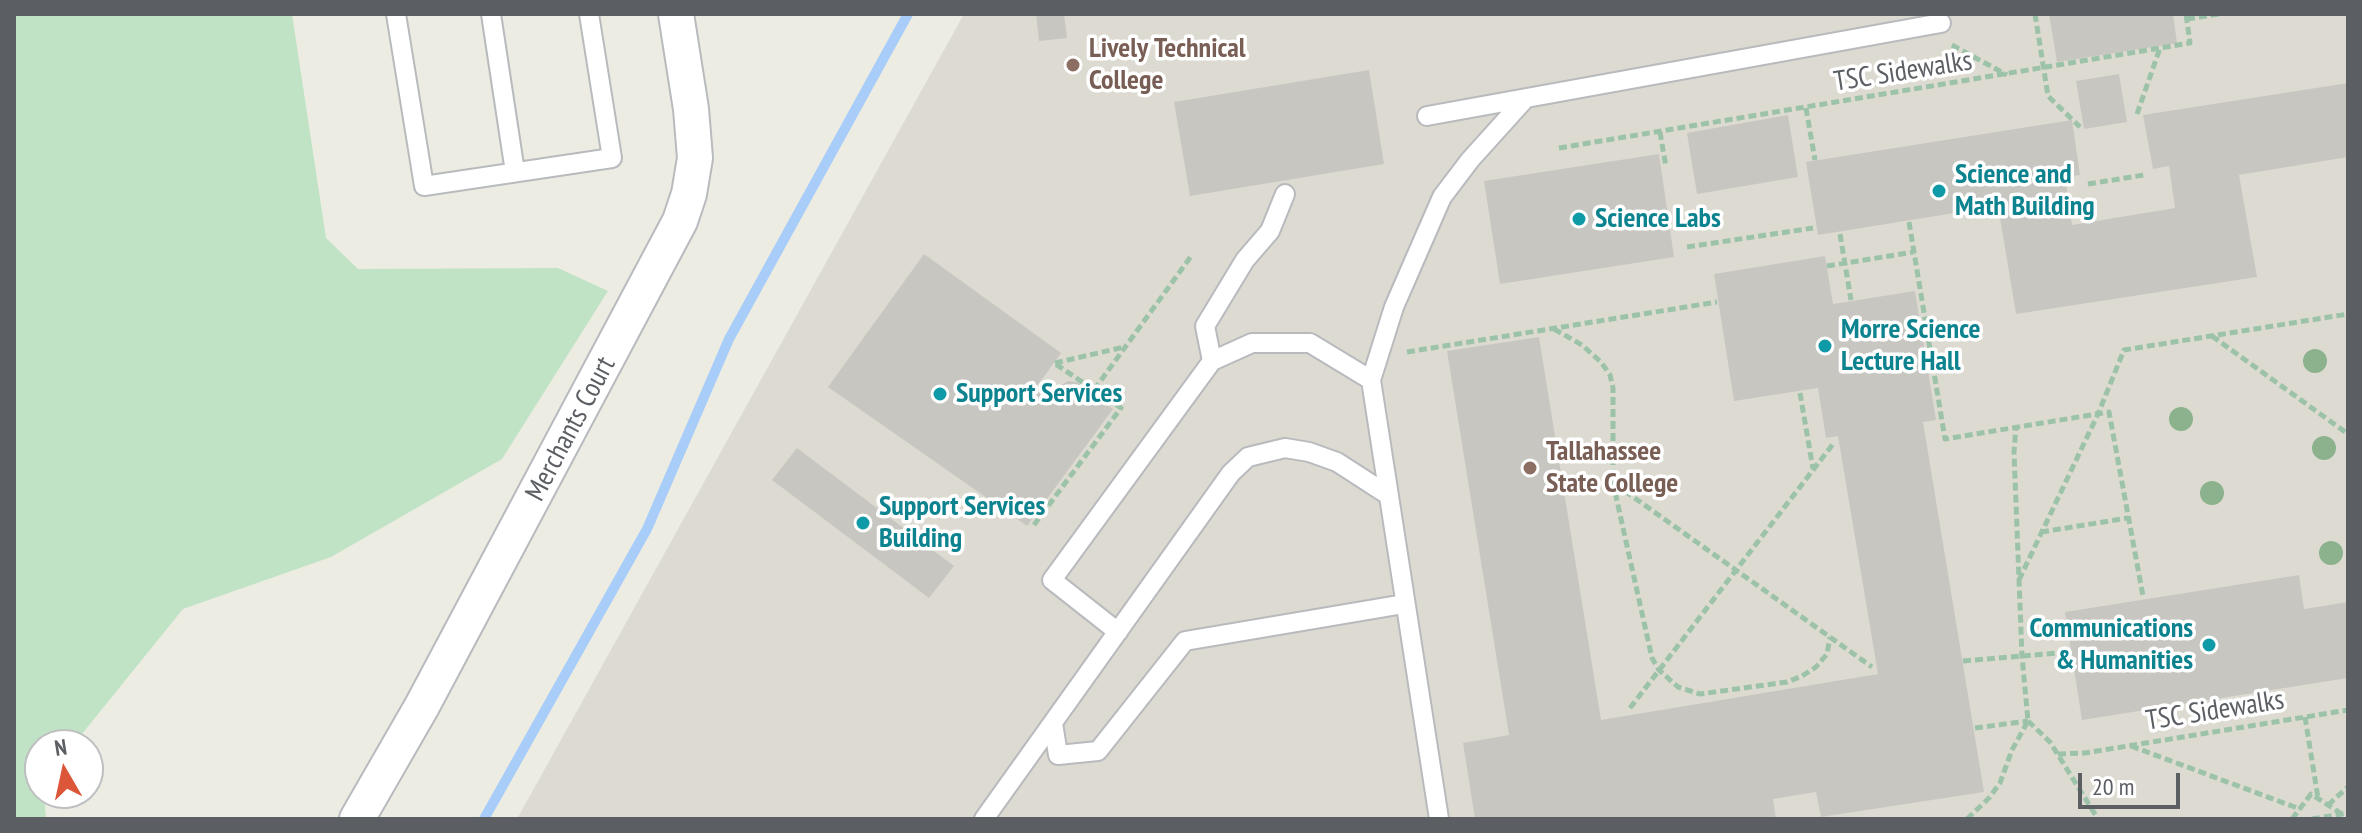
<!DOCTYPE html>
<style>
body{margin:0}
#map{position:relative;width:2362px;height:833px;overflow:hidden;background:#edece3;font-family:"PT Sans Narrow",sans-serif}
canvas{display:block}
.frame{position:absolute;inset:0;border:16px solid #5b5e63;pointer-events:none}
.north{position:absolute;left:24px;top:729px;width:80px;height:80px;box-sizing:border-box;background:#fff;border:2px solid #bdbfc1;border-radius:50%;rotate:351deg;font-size:22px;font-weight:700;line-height:32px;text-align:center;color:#5b5e63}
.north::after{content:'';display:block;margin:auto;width:28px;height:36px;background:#dc573a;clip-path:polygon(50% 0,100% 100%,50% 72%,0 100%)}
.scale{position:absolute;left:2078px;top:773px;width:102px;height:36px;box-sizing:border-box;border:4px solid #5b5e63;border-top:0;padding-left:10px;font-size:24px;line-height:28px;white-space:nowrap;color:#5b5e63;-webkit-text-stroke:6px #fff;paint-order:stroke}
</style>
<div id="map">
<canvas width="2362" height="833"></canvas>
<div class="frame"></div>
<div class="north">N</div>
<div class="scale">20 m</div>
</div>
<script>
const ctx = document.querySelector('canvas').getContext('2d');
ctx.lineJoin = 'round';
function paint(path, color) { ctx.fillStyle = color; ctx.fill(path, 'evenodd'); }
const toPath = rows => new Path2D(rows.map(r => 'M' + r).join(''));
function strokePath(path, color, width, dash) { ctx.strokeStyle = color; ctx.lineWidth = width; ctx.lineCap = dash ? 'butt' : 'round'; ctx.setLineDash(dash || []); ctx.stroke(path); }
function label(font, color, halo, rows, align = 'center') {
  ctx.font = font + ' "PT Sans Narrow",sans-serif'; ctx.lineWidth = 7; ctx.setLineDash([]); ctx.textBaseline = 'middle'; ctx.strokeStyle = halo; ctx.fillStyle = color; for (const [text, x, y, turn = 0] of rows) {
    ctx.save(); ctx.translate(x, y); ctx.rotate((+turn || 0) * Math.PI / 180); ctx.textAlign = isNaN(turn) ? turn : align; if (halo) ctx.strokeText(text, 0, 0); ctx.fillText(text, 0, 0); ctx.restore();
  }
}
paint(toPath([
 [964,14,2348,14,2348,819,517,819]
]), '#dddbd1');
paint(toPath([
 [14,14,292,14,326,238,358,269,558,268,608,291,502,459,331,557,183,609,73,745,40,745,40,793,44,793,46,819,14,819]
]), '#c1e3c5');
strokePath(toPath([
 [484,819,647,529,729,339,908,14]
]), '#a8cdf8', 10);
paint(toPath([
 [1036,14,1064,14,1067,38,1039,41],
 [2049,14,2173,14,2177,43,2057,62],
 [1369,70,1384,164,1190,196,1174,102],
 [2119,74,2127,122,2084,129,2076,81],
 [2348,83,2348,157,2239,175,2257,277,2016,314,1998,206,1818,235,1806,162,2072,120,2080,175,2065,177,2072,225,2175,208,2169,166,2153,169,2143,115],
 [1788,115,1798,177,1697,194,1687,133],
 [1659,154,1674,257,1500,284,1484,181],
 [924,254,1061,353,1035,389,1048,399,1061,385,1068,381,1078,382,1113,409,1027,526,828,387],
 [1825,256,1833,304,1915,291,1936,420,1923,422,1984,792,1821,817,1816,792,1773,799,1776,819,1475,819,1463,743,1509,735,1447,351,1539,337,1601,720,1878,674,1838,436,1826,438,1818,388,1734,401,1714,274],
 [797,448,954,566,929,598,772,480],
 [2299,575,2304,609,2348,602,2348,678,2082,720,2065,612]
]), '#c8c6c0');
const service = toPath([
 [396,14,424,186,612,158,589,14],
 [491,14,515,172],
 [1427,116,1941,23],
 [1212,361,1205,326,1245,260,1270,231,1285,194],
 [1118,632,1052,580,1212,361,1252,343,1310,343,1371,380],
 [1053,723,1058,755,1098,751,1185,641,1404,604],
 [984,819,1231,473,1248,457,1285,448,1309,452,1337,462,1388,495],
 [1439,819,1371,380,1394,307,1442,197,1470,160,1525,99]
]);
const minor = toPath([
 [357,819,422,706,680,221,689,194,695,158,691,109,676,14]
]);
strokePath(service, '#b8babe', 22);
strokePath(minor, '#b8babe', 38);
strokePath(toPath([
 [2035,14,2048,96,2080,127],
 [2187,19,2219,14],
 [1952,45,2007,75],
 [1806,108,1815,160],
 [2137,114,2160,48],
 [1660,132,1666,167],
 [1559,148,2190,43,2186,14],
 [2088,184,2144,175],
 [1909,222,1945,439,2109,412,2143,596],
 [1840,234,1851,300],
 [1687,247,1813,228],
 [1827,266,1914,252],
 [1554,329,1582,345,1601,362,1610,375,1613,388,1613,483,1652,658,1659,670,1678,687,1700,694,1787,682,1802,676,1816,667,1827,654,1830,637],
 [2212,336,2348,434],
 [1407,352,1717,302],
 [1055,363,1124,347],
 [1094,390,1192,255],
 [1800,393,1813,469],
 [1615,484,1872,667],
 [1034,525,1121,408,1054,363],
 [2041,532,2128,518],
 [2019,580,2098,414,2124,350,2348,314],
 [1963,661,2059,653],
 [1630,708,1833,444],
 [2305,717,2318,798],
 [2028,721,2050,742,2098,819],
 [1975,728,2028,721],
 [2131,746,2300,809],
 [2058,754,2085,753,2348,710],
 [2328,805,2348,787],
 [1967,819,1989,798,2000,783,2012,750,2028,721,2022,656,2014,452,2016,427],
 [2292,819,2311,794,2342,814],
 [2312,819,2348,813]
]), '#9cc3aa', 5, [8, 4]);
strokePath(service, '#fff', 18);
strokePath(minor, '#fff', 34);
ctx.fillStyle = '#8bb28c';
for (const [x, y] of [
 [2315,361],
 [2181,419],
 [2324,448],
 [2212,493],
 [2331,553]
]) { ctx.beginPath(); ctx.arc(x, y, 12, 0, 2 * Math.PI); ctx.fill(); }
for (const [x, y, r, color] of [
 [1073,65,8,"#8d6e63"],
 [1939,191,8,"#0f9aa8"],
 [1579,219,8,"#0f9aa8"],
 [1825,346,8,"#0f9aa8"],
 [940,394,8,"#0f9aa8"],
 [1530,468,8,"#8d6e63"],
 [863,523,8,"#0f9aa8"],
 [2209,645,8,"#0f9aa8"]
]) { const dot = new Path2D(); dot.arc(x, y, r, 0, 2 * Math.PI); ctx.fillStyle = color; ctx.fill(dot); strokePath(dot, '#fff', 3); }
label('bold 28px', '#785e54', '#fff', [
 ["Lively Technical",1089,49],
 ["College",1089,81],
 ["Tallahassee",1546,452],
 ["State College",1546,484]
], 'left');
label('28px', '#5b5e63', '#fff', [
 ["TSC Sidewalks",1903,72,-9],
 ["Merchants Court",571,429,-62],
 ["TSC Sidewalks",2215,711,-9]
]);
label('bold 28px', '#0d838f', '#fff', [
 ["Science and",1955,175],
 ["Math Building",1955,207],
 ["Science Labs",1595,219],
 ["Morre Science",1841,330],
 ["Lecture Hall",1841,362],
 ["Support Services",956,394],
 ["Support Services",879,507],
 ["Building",879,539],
 ["Communications",2193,629,"right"],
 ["& Humanities",2193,661,"right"]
], 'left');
</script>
